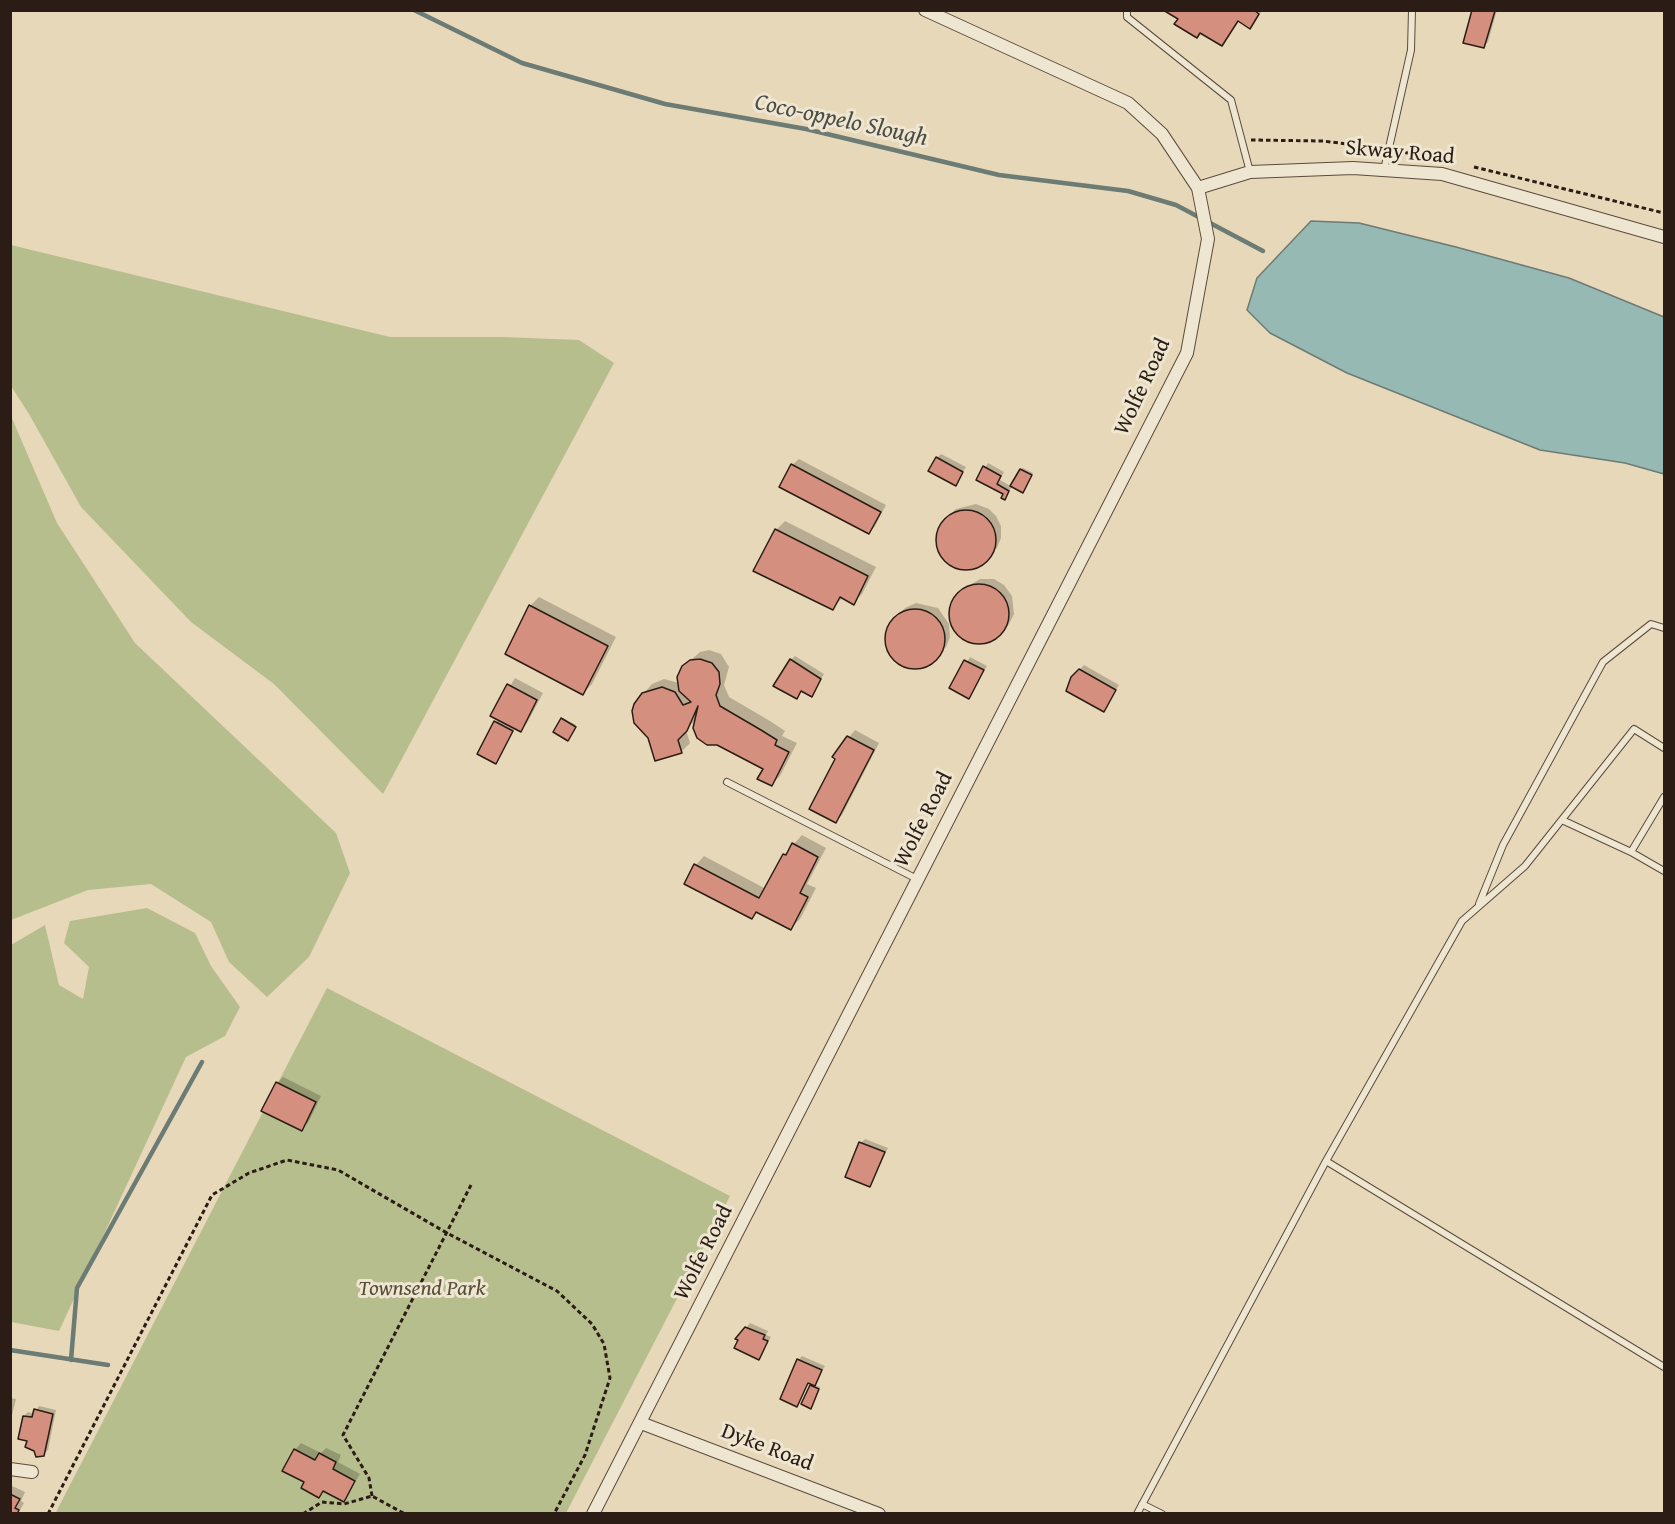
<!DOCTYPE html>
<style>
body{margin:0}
#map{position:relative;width:1675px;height:1524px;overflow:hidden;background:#e6d8b8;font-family:"Gentium Book Plus",serif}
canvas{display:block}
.frame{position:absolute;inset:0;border:12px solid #2b1d15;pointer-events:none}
</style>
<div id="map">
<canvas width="1675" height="1524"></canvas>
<div class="frame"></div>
</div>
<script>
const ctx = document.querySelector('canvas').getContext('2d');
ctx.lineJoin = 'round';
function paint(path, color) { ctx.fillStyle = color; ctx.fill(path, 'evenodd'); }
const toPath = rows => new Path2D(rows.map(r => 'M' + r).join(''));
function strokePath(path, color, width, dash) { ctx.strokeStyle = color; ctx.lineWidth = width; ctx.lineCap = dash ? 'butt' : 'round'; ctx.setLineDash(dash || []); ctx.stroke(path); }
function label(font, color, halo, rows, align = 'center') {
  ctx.font = font + ' "Gentium Book Plus",serif'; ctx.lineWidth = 6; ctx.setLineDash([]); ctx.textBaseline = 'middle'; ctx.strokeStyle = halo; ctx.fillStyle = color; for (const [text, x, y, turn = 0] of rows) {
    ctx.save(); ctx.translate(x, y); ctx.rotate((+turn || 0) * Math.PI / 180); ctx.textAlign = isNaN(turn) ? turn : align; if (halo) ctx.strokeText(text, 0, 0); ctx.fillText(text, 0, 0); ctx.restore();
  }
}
paint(toPath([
 [11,245,390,337,503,337,579,340,614,363,383,794,274,684,191,622,81,507,29,414,11,386],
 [11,416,57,523,135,643,336,833,350,873,309,957,267,997,229,962,211,922,151,884,88,890,11,920],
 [147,908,195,933,211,966,240,1007,225,1036,186,1057,59,1331,11,1322,11,945,45,925,59,985,83,999,89,967,64,943,70,921],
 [327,988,730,1196,566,1513,55,1514]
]), '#b7be8d');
const water = toPath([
 [1311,221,1359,223,1456,247,1569,278,1664,317,1664,474,1625,463,1540,450,1347,373,1270,333,1247,310,1257,278,1311,221]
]);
paint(water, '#97b9b4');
strokePath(water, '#6c7b74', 1.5);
paint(toPath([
 [1167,10,1263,10,1250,27,1240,20,1221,44],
 [1473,10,1497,10,1488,42,1484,46],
 [941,454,966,467,955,484,937,458],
 [799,459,886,505,875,526,869,533,792,465],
 [988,463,1004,472,1000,480,1012,487,1021,469,1023,468,1033,473,1024,490,1012,486,1008,494,1004,498,1005,493,978,480],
 [976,504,989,509,996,516,1001,526,1001,538,997,548,982,563,962,568,943,557,937,535,941,524,956,509],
 [785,521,876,567,862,594,853,603,843,597,833,608,776,530],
 [980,579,994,579,1004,585,1012,596,1014,614,1009,624,994,639,981,643,961,636,953,627,952,607,964,589],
 [539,597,616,637,592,684,583,693,530,606],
 [916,603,938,608,949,624,950,637,946,647,931,662,910,666,892,656,886,634,890,623,905,608],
 [709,650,721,654,729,667,724,685,729,697,770,721,785,731,782,736,797,743,780,776,771,785,765,768,696,719,686,730,690,743,681,752,643,694,652,684,664,679,679,683,683,667,700,652],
 [795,656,824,674,811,696,802,690,796,697,791,660],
 [970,657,987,666,969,697,951,688],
 [1084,665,1119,685,1103,710,1072,678],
 [515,678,543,693,527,723,520,730,516,727,496,762,479,753,499,718,492,715],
 [563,718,576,725,570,737,562,719],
 [855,730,879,743,842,815,836,821,846,741],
 [802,835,826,848,807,884,816,888,800,919,791,928,758,911,752,917,696,865,704,856,766,889,784,855],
 [283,1077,321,1096,308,1123,301,1129,277,1083],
 [865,1139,888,1148,870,1185,861,1143],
 [750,1323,768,1331,766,1335,771,1337,759,1358,746,1328],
 [802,1356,825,1366,814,1385,820,1387,812,1405,813,1384,809,1382,797,1405,798,1360],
 [10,1398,16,1399,10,1423],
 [39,1406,56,1410,48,1450,43,1455,29,1440,24,1416,28,1412,34,1414],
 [301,1443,321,1453,326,1448,341,1455,338,1462,360,1474,344,1500,325,1490,319,1496,306,1482,295,1450],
 [10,1485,25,1492,21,1501,24,1503,18,1514,10,1514]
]), '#0003');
strokePath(toPath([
 [414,10,522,63,665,104,806,129,999,175,1128,191,1176,205,1263,251],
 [10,1350,108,1365],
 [71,1360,77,1288,202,1062]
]), '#6c7b74', 4.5);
const building = toPath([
 [1163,10,1254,10,1259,14,1250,29,1238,21,1222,46,1200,33,1197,38,1174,24,1178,19,1163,10],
 [1472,10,1495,11,1484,48,1463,43,1472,10],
 [936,457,963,472,956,486,928,471,936,457],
 [791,464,881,512,869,534,779,487,791,464],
 [983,466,1001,476,997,484,1009,491,1005,500,1001,498,1003,494,976,480,983,466],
 [1020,469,1032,475,1023,493,1010,486,1020,469],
 '936 540a30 30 0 1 1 60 0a30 30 0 1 1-60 0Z',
 [775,529,868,576,854,605,840,597,833,610,753,571,775,529],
 '949 614a30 30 0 1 1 60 0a30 30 0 1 1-60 0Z',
 [529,605,608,646,583,695,505,654,529,605],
 '885 639a30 30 0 1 1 60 0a30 30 0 1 1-60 0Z',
 [700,659,712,663,719,672,720,684,716,695,720,706,761,730,777,740,775,745,789,752,772,786,757,779,763,769,717,745,707,745,697,738,693,728,698,706,687,731,678,740,682,753,655,761,648,738,634,723,632,711,634,704,642,693,662,687,675,692,683,705,691,702,679,691,677,677,682,666,690,660,700,659],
 [790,659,821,679,812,697,801,691,797,699,773,686,790,659],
 [964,660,984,670,969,699,949,688,964,660],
 [1079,669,1116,690,1104,712,1066,691,1071,677,1079,669],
 [507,684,537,700,521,732,490,716,507,684],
 [561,718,576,727,568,741,553,732,561,718],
 [494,721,513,731,496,764,477,754,494,721],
 [847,736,874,750,836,823,809,809,835,759,832,757,847,736],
 [792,843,818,857,800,893,808,897,791,930,756,912,752,919,684,884,694,864,759,898,783,854,786,855,792,843],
 [276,1082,316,1102,302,1131,261,1111,276,1082],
 [859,1142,885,1152,870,1187,845,1177,859,1142],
 [745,1327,765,1335,763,1339,768,1341,759,1360,734,1348,738,1340,735,1339,745,1327],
 [797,1359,822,1370,815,1386,808,1383,797,1407,780,1399,797,1359],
 [810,1385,819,1389,811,1409,801,1404,810,1385],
 [34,1409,53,1414,44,1456,36,1457,34,1451,25,1447,27,1441,18,1439,23,1416,32,1417,34,1409],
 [294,1449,315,1460,319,1453,336,1462,333,1469,355,1481,344,1502,323,1491,319,1498,301,1488,304,1482,282,1471,294,1449],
 [10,1494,20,1499,15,1508,19,1510,17,1514,10,1514,10,1494]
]);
paint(building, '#d58f7f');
strokePath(building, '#2b1d15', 1.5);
const lane = toPath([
 [1127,10,1127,17,1231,100,1250,172],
 [1384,170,1411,50,1412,10],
 [727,782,917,879],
 [1562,820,1631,852,1664,871],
 [1631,852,1664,797],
 [1479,904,1503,845,1603,662,1651,624,1664,628],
 [1326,1161,1664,1367],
 [1142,1504,1162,1514],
 [1137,1514,1326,1161,1462,921,1525,866,1634,729,1664,748]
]);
const street = toPath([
 [1198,188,1250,172,1353,168,1442,174,1664,237],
 [641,1423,879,1514],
 [10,1469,32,1472],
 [593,1514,1187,353,1208,239,1198,188,1162,134,1128,103,925,10]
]);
strokePath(lane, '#5a4c3e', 8);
strokePath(street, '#5a4c3e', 14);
strokePath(toPath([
 [1251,140,1323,141,1379,148],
 [1398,151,1432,158],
 [1474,167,1664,213],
 [372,1496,369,1478,343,1435,471,1185],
 [48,1514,212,1195,249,1173,287,1160,338,1170,447,1233,557,1291,592,1324,604,1344,610,1378,585,1455,554,1514],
 [303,1514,322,1502,344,1504,372,1496,405,1514]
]), '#2b1d15', 3, [4.5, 3]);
strokePath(lane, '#efe6d1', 6);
strokePath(street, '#efe6d1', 12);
label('22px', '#2b1d15', '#efe6d1', [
 ["Skway Road",1400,153,5],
 ["Wolfe Road",1143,387,-65],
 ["Wolfe Road",924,820,-63],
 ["Wolfe Road",704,1253,-63],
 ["Dyke Road",767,1448,21]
]);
label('italic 22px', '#554d39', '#efe6d1', [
 ["Townsend Park",422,1289]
]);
label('italic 24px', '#4b4c45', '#efe6d1', [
 ["Coco-oppelo Slough",841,121,12]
]);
</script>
